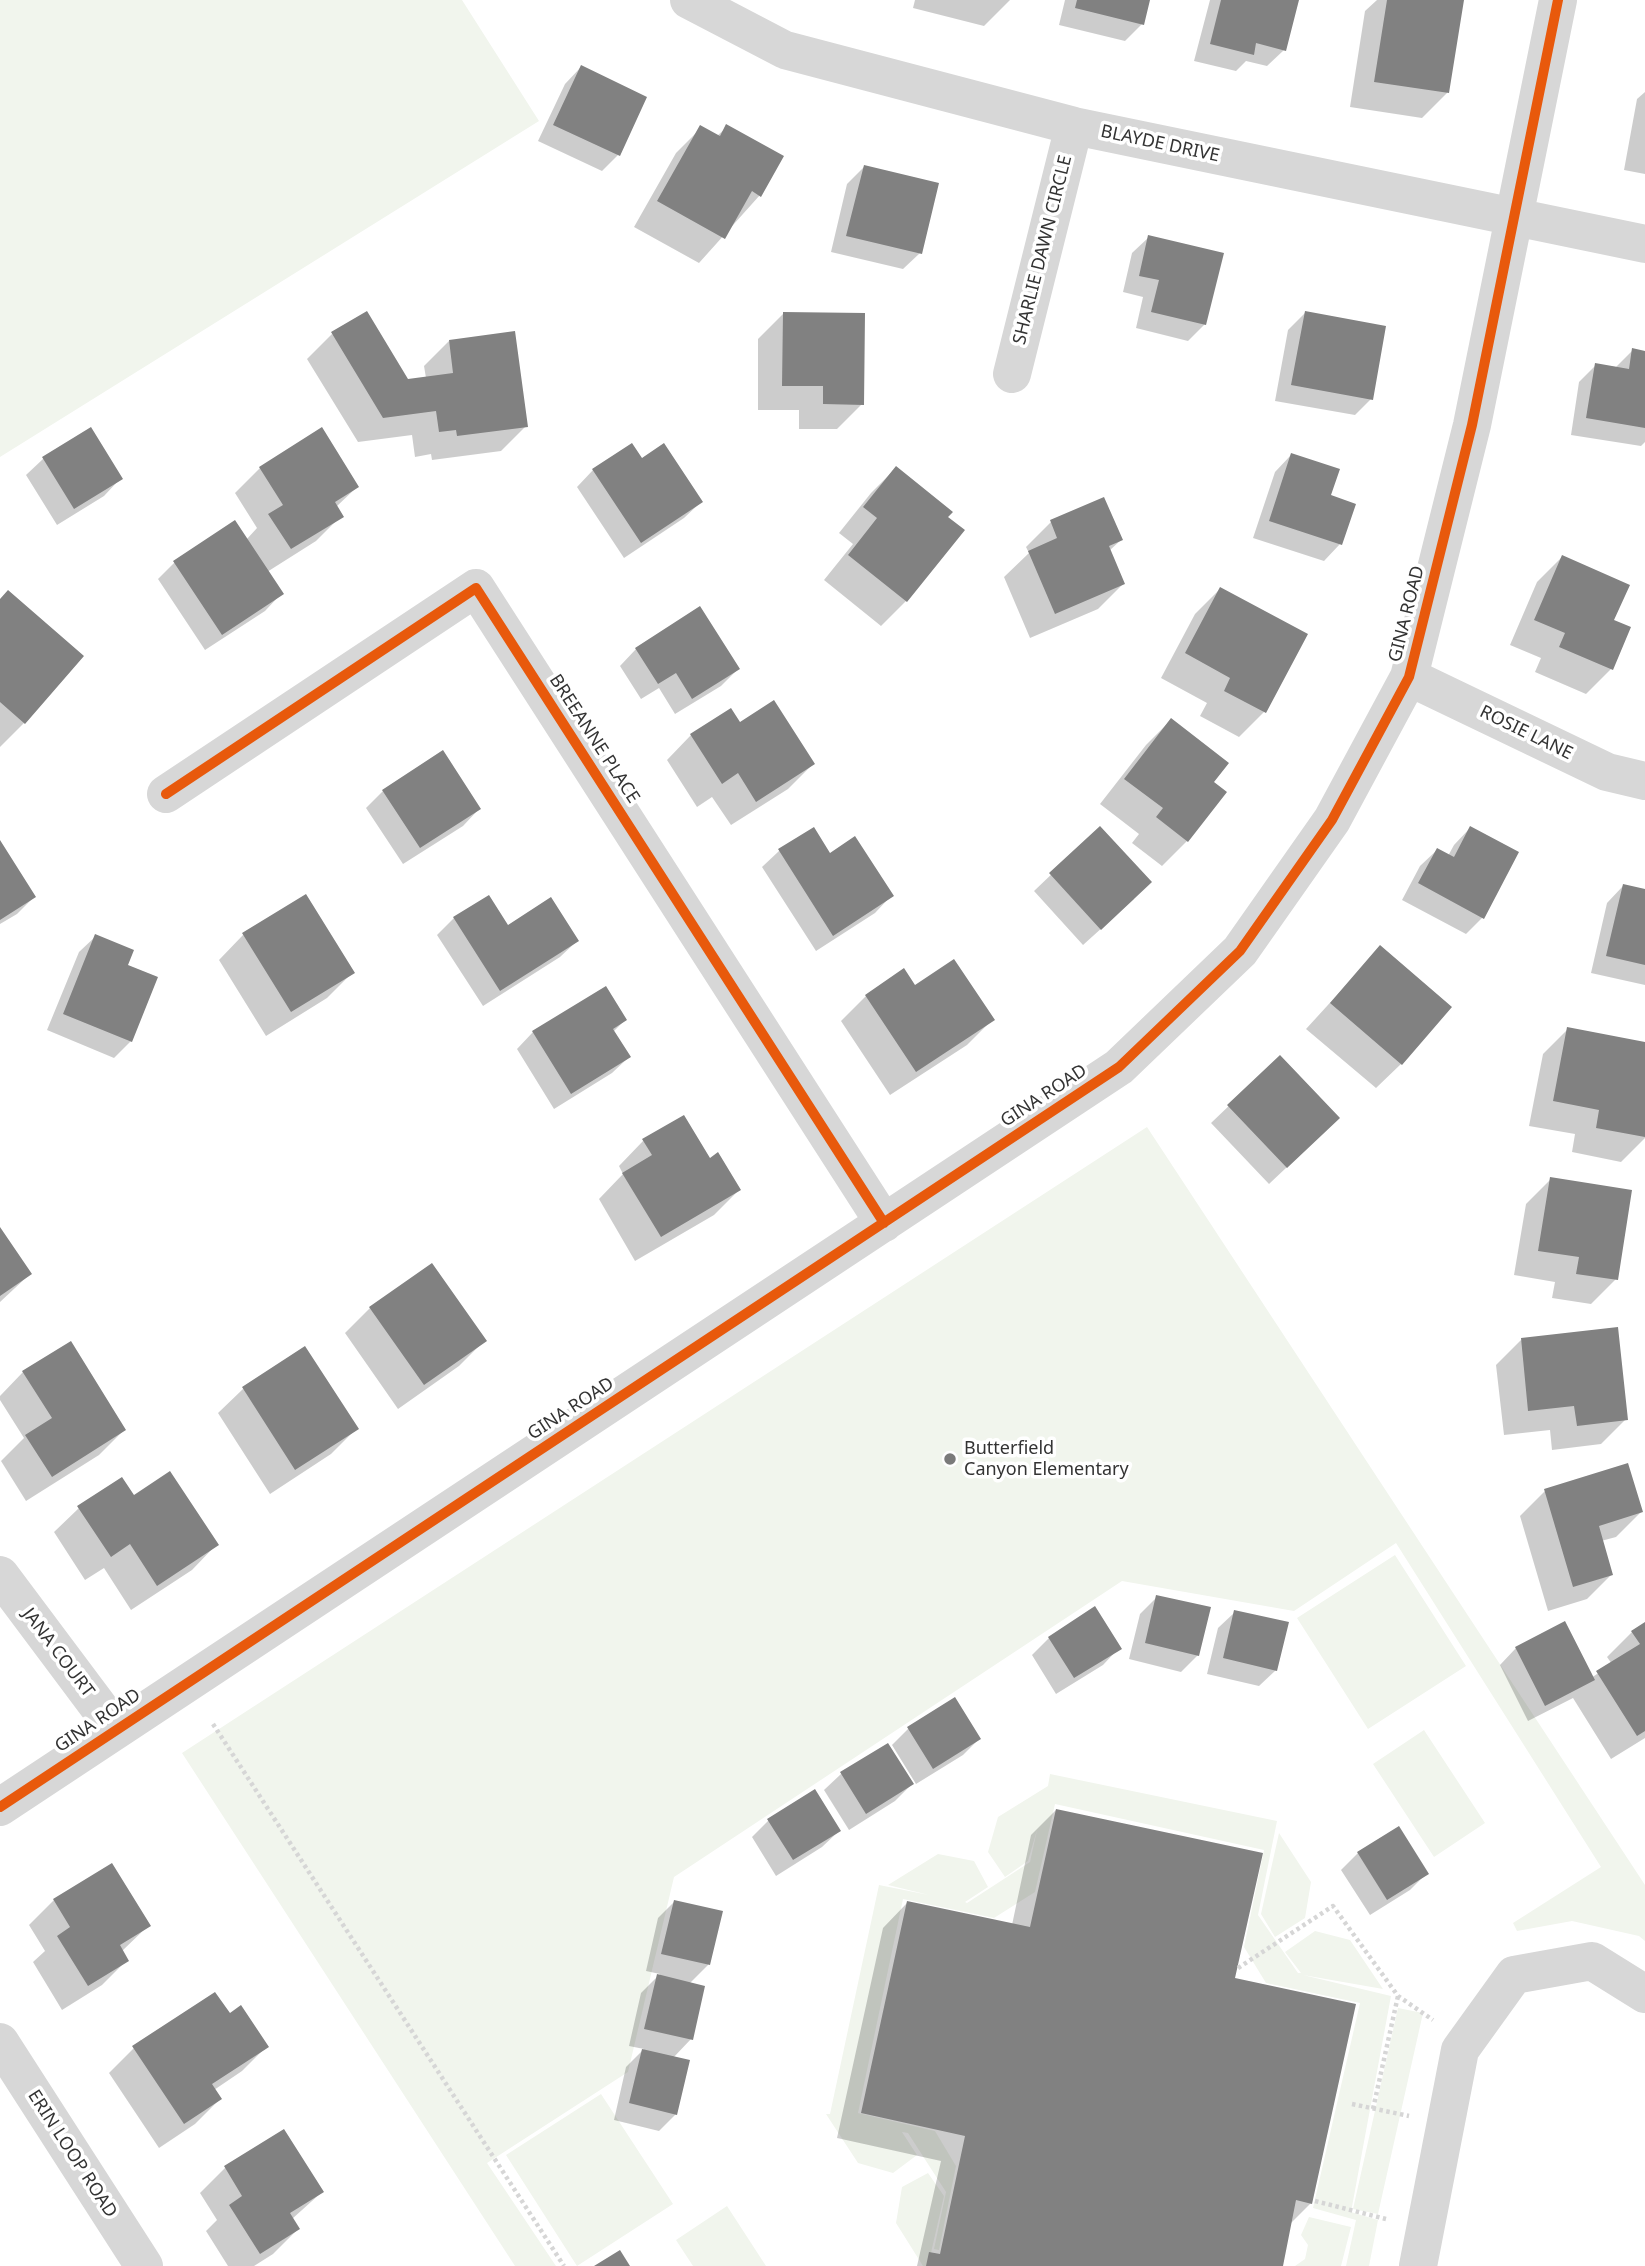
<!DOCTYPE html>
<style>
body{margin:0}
canvas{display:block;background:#fff}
</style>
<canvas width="1645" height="2266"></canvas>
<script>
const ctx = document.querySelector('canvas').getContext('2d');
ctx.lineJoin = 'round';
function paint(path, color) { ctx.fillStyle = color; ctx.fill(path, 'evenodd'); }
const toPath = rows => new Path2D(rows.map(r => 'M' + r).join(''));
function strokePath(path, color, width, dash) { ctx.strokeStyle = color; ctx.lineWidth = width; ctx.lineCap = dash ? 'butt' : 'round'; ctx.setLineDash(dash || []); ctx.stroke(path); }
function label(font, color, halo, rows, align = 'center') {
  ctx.font = font + ' "Noto Sans",sans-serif'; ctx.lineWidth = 7; ctx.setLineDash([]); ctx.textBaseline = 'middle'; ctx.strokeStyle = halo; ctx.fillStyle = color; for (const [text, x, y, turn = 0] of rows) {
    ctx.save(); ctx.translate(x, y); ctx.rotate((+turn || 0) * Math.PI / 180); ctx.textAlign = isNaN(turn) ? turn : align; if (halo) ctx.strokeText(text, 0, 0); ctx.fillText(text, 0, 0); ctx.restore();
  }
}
paint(toPath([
 [0,0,462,0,539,121,0,457],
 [1147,1127,1645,1885,1645,1941,1639,1936,1572,1921,1517,1931,1513,1923,1601,1867,1396,1543,1294,1611,1122,1581,674,1877,628,2072,487,2163,556,2266,515,2266,182,1753],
 [1395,1555,1466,1666,1368,1729,1297,1618],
 [1424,1730,1485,1823,1434,1857,1373,1764],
 [1050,1774,1277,1821,1258,1915,1298,1973,1301,1973,1285,1952,1315,1931,1350,1940,1383,1989,1303,1975,1391,1996,1351,2212,1378,2220,1369,2266,1346,2266,1356,2220,1313,2208,1360,2003,1266,1983,1244,1947,1264,1850,1055,1804,1035,1892,994,1918,903,1899,858,2113,935,2131,956,2166,939,2250,934,2249,946,2192,908,2133,902,2132,917,2155,893,2173,858,2163,826,2114,830,2114,879,1885,929,1895,888,1885,938,1854,974,1861,988,1887,965,1902,967,1903,1030,1862,1037,1830,1028,1861,1005,1877,988,1852,998,1817,1048,1786],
 [1279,1833,1311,1882,1305,1918,1275,1937,1261,1914],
 [1398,2008,1423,2013,1378,2214,1353,2209],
 [601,2094,673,2204,577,2266,506,2155],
 [928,2173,944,2196,928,2266,923,2266,896,2223,902,2187],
 [727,2206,766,2266,693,2266,676,2240],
 [1309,2217,1351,2227,1341,2266,1295,2266,1305,2259,1308,2245,1301,2235]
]), '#f1f5ed');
paint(toPath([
 [915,0,1010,0,984,26,913,8],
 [1065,0,1148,0,1142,24,1125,41,1059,25],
 [1210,0,1297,0,1284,50,1267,66,1246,61,1236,71,1194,61],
 [1377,0,1462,0,1447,93,1422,118,1350,107,1365,11],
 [581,67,618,155,602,171,538,141,565,84],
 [1645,92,1645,174,1624,170,1637,99],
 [727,127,760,195,699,263,634,227,676,153,701,128,717,136],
 [864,167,920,253,903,269,831,252,847,184],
 [1149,237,1205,324,1188,341,1136,328,1143,297,1123,292,1132,253],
 [1305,313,1371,399,1355,415,1275,401,1288,330],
 [783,314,862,404,837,429,799,429,799,410,758,410,758,339],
 [332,334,407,381,426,378,424,366,449,341,526,426,501,451,432,460,431,454,415,457,412,435,358,442,307,359],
 [1633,350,1645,352,1645,442,1641,446,1571,435,1579,382,1596,365,1616,367],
 [90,430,120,479,104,496,57,525,26,475,43,459],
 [1291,455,1329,496,1340,544,1324,561,1253,538,1275,472],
 [641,460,701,502,684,518,624,558,577,487,593,470],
 [260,468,357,487,336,507,341,516,316,541,267,572,281,594,265,611,205,650,158,579,175,562,246,540,257,528,235,493],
 [896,468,906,601,881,626,824,580,853,544,839,533,871,493],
 [1051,522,1121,540,1109,551,1123,584,1098,609,1030,638,1004,577,1029,553,1026,547],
 [1562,557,1612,621,1629,628,1611,669,1586,694,1535,672,1541,658,1510,645,1537,582],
 [1220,589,1264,712,1239,737,1200,716,1207,703,1161,678,1195,614],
 [0,600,24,723,0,747],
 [636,649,738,669,721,686,675,714,659,688,641,699,620,666],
 [1171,720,1212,783,1187,841,1162,866,1132,843,1139,834,1100,804,1146,745],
 [740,725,813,764,788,789,731,825,712,797,697,807,667,760,691,735],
 [383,791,479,809,463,826,403,864,366,808],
 [1100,828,1134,899,1083,945,1034,891],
 [1470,828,1482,918,1466,934,1402,900,1420,866,1437,850,1448,856,1454,845],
 [813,829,829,855,891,896,875,913,816,951,762,867,779,851],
 [0,843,34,897,17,914,0,924],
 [1623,886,1645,891,1645,985,1591,973,1607,903],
 [488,897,507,927,577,941,560,957,483,1006,437,935,454,918],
 [243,935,352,973,327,998,266,1036,219,960],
 [96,936,126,966,131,1041,114,1058,47,1030,79,952],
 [1380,948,1401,1064,1376,1088,1306,1029],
 [904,971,915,987,992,1020,967,1045,890,1095,841,1021,866,996],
 [625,1020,613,1032,629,1057,612,1073,554,1109,517,1049,533,1032],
 [1568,1029,1645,1043,1645,1138,1621,1162,1572,1152,1575,1134,1529,1126,1543,1054],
 [1280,1057,1321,1135,1269,1184,1211,1123],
 [643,1141,709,1160,739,1190,714,1215,635,1261,599,1199,623,1174,619,1166],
 [1551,1179,1616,1279,1591,1304,1552,1298,1555,1282,1514,1275,1526,1204],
 [0,1230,30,1274,0,1302],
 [370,1308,484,1341,459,1366,398,1409,345,1333],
 [1521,1340,1626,1419,1601,1444,1552,1450,1550,1430,1504,1435,1496,1365],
 [23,1372,124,1430,99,1455,26,1501,1,1461,24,1438,0,1400,0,1396],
 [243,1389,356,1429,331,1454,270,1494,218,1413],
 [1627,1465,1641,1512,1616,1537,1601,1541,1612,1574,1587,1599,1548,1611,1520,1516,1545,1491],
 [79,1508,216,1545,192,1570,131,1610,104,1568,85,1580,54,1532],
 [1157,1597,1198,1655,1181,1672,1129,1659,1140,1614],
 [1235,1612,1276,1670,1259,1686,1207,1674,1218,1628],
 [1645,1624,1645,1738,1611,1759,1573,1698,1528,1721,1500,1665,1516,1648,1591,1678,1612,1664,1607,1657,1632,1632],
 [1049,1638,1119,1648,1103,1665,1056,1694,1032,1655],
 [909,1728,979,1739,963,1755,916,1784,892,1745],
 [841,1774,912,1784,895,1801,849,1830,824,1790],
 [1056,1810,1233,1980,1311,2203,1290,2224,1282,2266,917,2266,941,2161,837,2138,883,1928,907,1903,1012,1925,1031,1835],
 [769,1820,839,1831,822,1847,776,1876,752,1837],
 [1358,1853,1427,1873,1410,1890,1370,1915,1341,1870],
 [54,1900,149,1925,121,1952,127,1960,102,1985,62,2010,33,1962,45,1951,29,1925],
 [675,1901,721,1912,708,1965,689,1984,691,2039,673,2058,676,2114,659,2131,614,2120,626,2067,644,2049,629,2046,641,1993,660,1974,646,1971,658,1918],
 [229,2016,267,2046,242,2071,214,2090,220,2099,195,2124,159,2148,109,2073,134,2048],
 [283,2131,322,2192,292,2219,298,2229,273,2254,254,2266,228,2266,206,2231,217,2220,200,2193,225,2168]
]), '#0003');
paint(toPath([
 [1077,0,1150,0,1144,25,1075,8],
 [1221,0,1299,0,1286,51,1256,43,1254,55,1210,44],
 [1387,0,1464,0,1449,93,1374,82],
 [581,65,647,97,620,156,553,125],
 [726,124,784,156,761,197,752,191,725,239,657,201,700,125,720,136],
 [864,165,939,183,922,254,846,236],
 [1148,235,1224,253,1206,325,1151,312,1159,280,1139,276],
 [367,311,408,379,453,373,449,340,515,331,528,427,457,436,456,430,439,432,436,411,383,418,331,332],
 [1305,311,1386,326,1373,400,1291,385],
 [783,312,865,313,864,405,823,404,823,386,782,386],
 [1632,348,1645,351,1645,428,1586,418,1595,363,1629,369],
 [91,427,123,479,74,509,42,457],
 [322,427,359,487,335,502,344,517,291,549,268,514,283,505,259,467],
 [632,443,642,458,664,443,703,502,641,543,592,469],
 [1291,453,1340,469,1331,495,1356,504,1342,545,1269,521],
 [896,466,953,512,948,517,965,530,907,602,848,555,877,518,863,507],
 [1104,497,1123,540,1109,546,1125,584,1055,614,1028,551,1057,538,1050,520],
 [235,520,284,594,222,635,173,561],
 [1562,555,1630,585,1614,620,1631,627,1613,670,1559,647,1565,633,1534,620],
 [1220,587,1308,634,1266,713,1224,691,1230,678,1185,653],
 [8,590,84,656,25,724,0,702,0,599],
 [700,606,740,669,692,699,676,673,658,684,635,648],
 [774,700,815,764,756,802,738,773,722,784,690,734,731,708,740,722],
 [1171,718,1229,763,1214,782,1227,792,1188,842,1156,817,1163,808,1124,779],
 [443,750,481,809,420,848,382,790],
 [1100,826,1152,882,1101,930,1049,873],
 [1470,826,1519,852,1484,919,1418,883,1437,848,1454,857],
 [814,827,830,853,855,836,894,896,833,936,778,849],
 [0,840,36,897,0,920],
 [1623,884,1645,889,1645,965,1606,956],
 [306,894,355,973,291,1012,242,933],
 [489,895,508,925,551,897,579,941,500,991,453,917],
 [95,934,134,950,128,965,158,977,132,1042,63,1014],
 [1380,945,1452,1007,1402,1065,1330,1003],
 [954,959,995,1020,916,1072,865,995,904,968,915,985],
 [606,986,627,1020,613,1029,631,1057,571,1094,532,1031],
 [1567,1027,1645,1042,1645,1137,1596,1128,1599,1110,1553,1101],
 [1280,1055,1340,1118,1287,1168,1227,1105],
 [684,1115,710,1158,718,1152,741,1190,661,1237,622,1173,652,1155,642,1139],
 [1550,1177,1632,1190,1618,1280,1576,1274,1579,1257,1538,1251],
 [0,1227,32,1274,0,1296],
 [432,1263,487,1341,424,1385,369,1307],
 [1618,1327,1628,1420,1577,1426,1574,1406,1528,1411,1521,1338],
 [71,1341,126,1430,52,1477,25,1435,52,1418,22,1371],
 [305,1346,359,1429,295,1470,242,1387],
 [1628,1463,1643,1512,1599,1526,1613,1575,1573,1587,1544,1489],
 [170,1471,219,1545,157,1586,130,1544,111,1557,77,1506,122,1477,134,1495],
 [1156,1595,1211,1607,1199,1656,1145,1643],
 [1095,1606,1122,1649,1074,1678,1048,1637],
 [1234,1610,1289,1622,1277,1671,1223,1658],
 [1565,1621,1595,1680,1545,1706,1515,1647],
 [1645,1622,1645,1731,1637,1736,1596,1671,1640,1644,1631,1631],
 [955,1697,981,1739,933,1769,907,1727],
 [888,1743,914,1784,866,1814,840,1772],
 [815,1789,841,1831,793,1860,767,1819],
 [1056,1809,1263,1853,1235,1978,1356,2004,1312,2204,1296,2200,1283,2266,926,2266,929,2252,940,2254,965,2136,861,2113,907,1901,1030,1927],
 [1399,1826,1429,1874,1387,1900,1357,1852],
 [112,1863,151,1926,120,1945,129,1961,88,1986,57,1936,70,1927,53,1899],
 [674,1900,723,1911,710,1965,661,1954],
 [657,1974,705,1986,693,2040,644,2029],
 [215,1992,230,2013,241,2005,269,2047,212,2084,222,2099,184,2124,132,2046],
 [642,2049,690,2060,677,2115,629,2103],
 [284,2129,324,2192,290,2213,300,2229,260,2254,229,2205,242,2196,224,2166],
 [620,2250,630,2266,594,2266]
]), '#818181');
strokePath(toPath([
 [213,1724,564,2266],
 [1238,1968,1333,1906,1398,1996,1433,2020],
 [1352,2104,1409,2116],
 [1373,2109,1398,1996],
 [1315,2201,1386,2219]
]), '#d6d6d6', 4.5, [3.5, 3.5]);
strokePath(toPath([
 [689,0,785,50,1074,126,1645,244],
 [1012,374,1074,126],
 [1409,677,1607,772,1645,781],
 [166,794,476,588,884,1223],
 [0,1575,116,1730],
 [0,1807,1119,1067,1240,951,1332,820,1409,677,1472,425,1558,0],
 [0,2042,144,2266],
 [1418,2266,1460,2050,1514,1975,1592,1961,1645,1994]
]), '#d7d7d7', 38);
strokePath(toPath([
 [166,794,476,588,884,1223],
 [0,1807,1119,1067,1240,951,1332,820,1409,677,1472,425,1558,0]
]), '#e8590c', 10);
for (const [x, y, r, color] of [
 [950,1459,7,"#7a7a7a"]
]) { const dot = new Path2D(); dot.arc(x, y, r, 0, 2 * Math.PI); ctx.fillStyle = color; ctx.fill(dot); strokePath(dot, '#fff', 2.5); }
label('18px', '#333', '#fff', [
 ["BLAYDE DRIVE",1160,144,12],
 ["SHARLIE DAWN CIRCLE",1043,250,-76],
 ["GINA ROAD",1407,614,-76],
 ["ROSIE LANE",1526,733,26],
 ["BREEANNE PLACE",594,739,57],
 ["GINA ROAD",1044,1096,-33],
 ["GINA ROAD",571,1409,-33],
 ["JANA COURT",58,1653,53],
 ["GINA ROAD",98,1721,-34],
 ["ERIN LOOP ROAD",72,2154,57]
]);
label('18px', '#333', '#fff', [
 ["Butterfield",964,1449],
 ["Canyon Elementary",964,1470]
], 'left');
</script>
